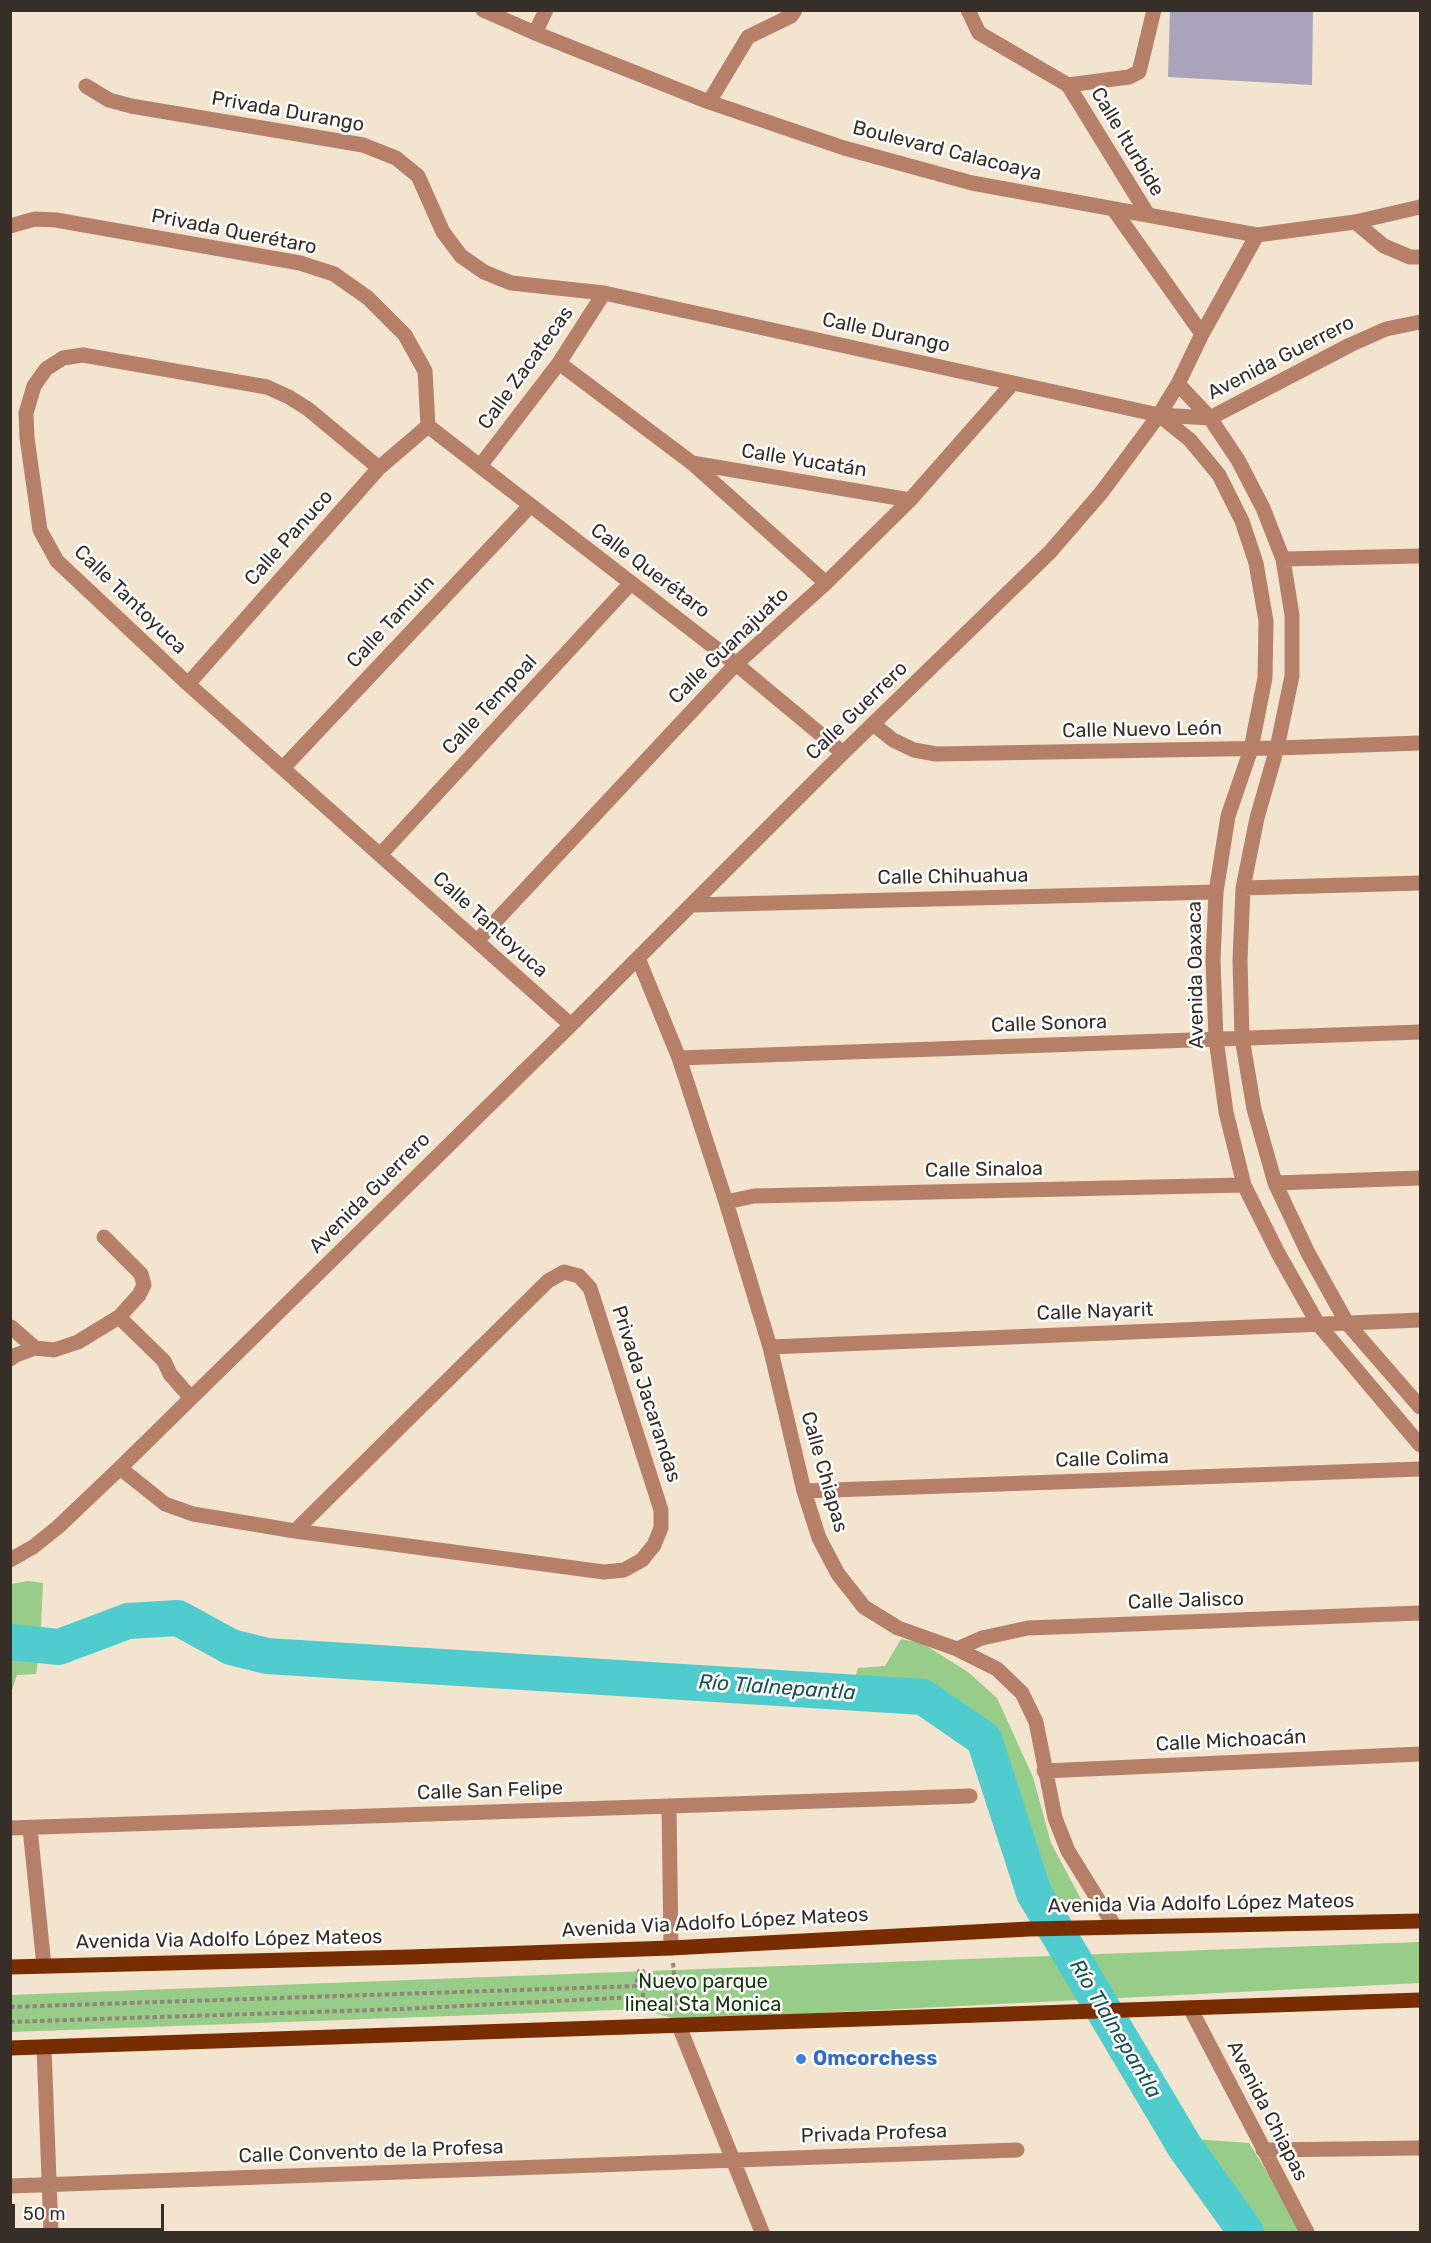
<!DOCTYPE html>
<meta charset="utf-8">
<style>
body{margin:0}
#map{position:relative;width:1431px;height:2243px;overflow:hidden;background:#f2e4cf;font-family:Rubik,sans-serif}
canvas{display:block}
.frame{position:absolute;inset:0;border:12px solid #352f27;pointer-events:none}
.scale{position:absolute;left:12px;top:2204px;width:152px;height:27px;box-sizing:border-box;border:3px solid #352f27;border-top:0;padding-left:8px;font-size:18px;line-height:21px;white-space:nowrap;color:#352f27;-webkit-text-stroke:4px #fff;paint-order:stroke}
</style>
<div id="map">
<canvas width="1431" height="2243"></canvas>
<div class="frame"></div>
<div class="scale">50 m</div>
</div>
<script>
const ctx = document.querySelector('canvas').getContext('2d');
ctx.lineJoin = 'round';
function paint(path, color) { ctx.fillStyle = color; ctx.fill(path, 'evenodd'); }
const toPath = rows => new Path2D(rows.map(r => 'M' + r).join(''));
function strokePath(path, color, width, dash) { ctx.strokeStyle = color; ctx.lineWidth = width; ctx.lineCap = dash ? 'butt' : 'round'; ctx.setLineDash(dash || []); ctx.stroke(path); }
function label(font, color, halo, rows, align = 'center') {
  ctx.font = font + ' Rubik,sans-serif'; ctx.lineWidth = 5; ctx.setLineDash([]); ctx.textBaseline = 'middle'; ctx.strokeStyle = halo; ctx.fillStyle = color; for (const [text, x, y, turn = 0] of rows) {
    ctx.save(); ctx.translate(x, y); ctx.rotate((+turn || 0) * Math.PI / 180); ctx.textAlign = isNaN(turn) ? turn : align; if (halo) ctx.strokeText(text, 0, 0); ctx.fillText(text, 0, 0); ctx.restore();
  }
}
paint(toPath([
 [28,1581,43,1583,40,1646,36,1674,17,1675,11,1693,11,1584],
 [901,1639,922,1643,968,1672,997,1698,1033,1777,1051,1843,1082,1901,1055,1903,1047,1892,989,1727,938,1692,855,1677,858,1668,885,1666],
 [1420,1942,1420,1983,678,2020,643,2009,11,2032,10,1995],
 [1195,2139,1249,2143,1304,2232,1259,2232]
]), '#98cc89');
strokePath(toPath([
 [10,1642,59,1647,128,1621,178,1618,231,1647,267,1656,923,1697,984,1739,1034,1893,1185,2147,1246,2232]
]), '#50cccf', 36);
paint(toPath([
 [1170,10,1313,10,1312,85,1168,77]
]), '#a9a4ba');
strokePath(toPath([
 [673,1963,677,2010],
 [10,2007,636,1986,639,1971,643,1971,643,2009],
 [10,2022,401,2009,635,1997,642,2008]
]), '#918779', 4, [4.5, 3]);
strokePath(toPath([
 [483,10,535,33,709,102,844,148,972,183,1257,235,1355,222,1420,207],
 [968,10,979,33,1068,85,1148,215],
 [535,33,546,10],
 [1068,85,1129,77,1139,72,1154,10],
 [86,86,109,100,131,106,363,145,396,158,418,176,443,232,461,256,484,272,511,283,604,293,1159,415,1210,418,1350,345,1386,329,1420,322],
 [709,102,748,37,791,16,795,10],
 [1114,210,1202,334],
 [1355,222,1384,246,1410,257,1420,257],
 [10,226,35,219,56,220,300,263,334,274,368,298,405,335,425,371,428,426],
 [559,363,692,463,826,583],
 [1178,384,1210,418,1238,460,1263,508,1283,559,1292,615,1292,676,1277,748,1257,818,1243,888,1240,960,1242,1038,1254,1109,1275,1183,1308,1253,1347,1323,1420,1407],
 [1159,415,1190,440,1219,475,1242,521,1256,563,1266,621,1265,678,1251,749,1228,816,1216,892,1213,960,1216,1039,1226,1112,1244,1185,1278,1253,1318,1324,1420,1445],
 [428,426,736,664,843,753],
 [692,463,910,500],
 [480,466,559,363,604,293],
 [379,468,308,409,289,397,267,387,83,355,63,358,46,369,34,386,26,413,27,438,40,530,57,561,188,684,571,1025],
 [1283,559,1420,556],
 [188,684,379,468,428,426],
 [873,724,893,740,914,750,936,754,1277,748,1420,743],
 [283,768,530,506],
 [380,855,631,583],
 [1243,888,1420,883],
 [692,905,1216,892],
 [477,941,736,664,826,583,910,500,1013,383],
 [638,958,679,1058,726,1202,770,1347,804,1491,819,1538,838,1574,864,1607,898,1628,957,1649,997,1669,1022,1693,1036,1722,1055,1818,1068,1851,1115,1927],
 [679,1058,1420,1032],
 [1275,1183,1420,1178],
 [726,1202,754,1196,1244,1185],
 [104,1237,141,1274,144,1285,139,1295,119,1317,164,1361,170,1374,191,1398],
 [11,1327,35,1348,54,1350,78,1342,119,1317],
 [770,1347,1420,1320],
 [10,1359,16,1355,35,1348],
 [120,1468,165,1504,193,1514,295,1531,604,1572,624,1570,642,1560,654,1545,661,1528,661,1510,590,1288,579,1276,564,1272,548,1281,295,1531],
 [804,1491,1420,1469],
 [10,1560,33,1547,58,1527,120,1468,571,1025,843,753,1050,552,1101,493,1159,415,1178,384,1202,334,1257,235],
 [957,1649,982,1638,1028,1628,1420,1613],
 [1044,1771,1420,1754],
 [669,1806,671,1948],
 [10,1828,970,1796],
 [30,1828,44,1966],
 [1190,2008,1307,2232],
 [679,2026,762,2232],
 [44,2047,51,2232],
 [1263,2150,1420,2148],
 [10,2186,1017,2150]
]), '#b68068', 15);
strokePath(toPath([
 [10,1967,409,1957,671,1948,1029,1929,1420,1921],
 [10,2048,1420,2000]
]), '#782d01', 15);
for (const [x, y, r, color] of [
 [801,2059,6,"#3f7fe0"]
]) { const dot = new Path2D(); dot.arc(x, y, r, 0, 2 * Math.PI); ctx.fillStyle = color; ctx.fill(dot); strokePath(dot, '#fff', 2); }
label('20px', '#352f27', '#fff', [
 ["Privada Durango",288,112,10],
 ["Calle Iturbide",1127,142,59],
 ["Boulevard Calacoaya",947,151,14],
 ["Privada Querétaro",234,232,11],
 ["Calle Durango",886,333,12],
 ["Avenida Guerrero",1281,358,-27],
 ["Calle Zacatecas",526,368,-54],
 ["Calle Yucatán",804,461,9],
 ["Calle Panuco",289,538,-48],
 ["Calle Querétaro",650,571,37],
 ["Calle Tantoyuca",130,600,44],
 ["Calle Tamuin",391,622,-47],
 ["Calle Guanajuato",729,646,-44],
 ["Calle Tempoal",490,705,-47],
 ["Calle Guerrero",857,711,-44],
 ["Calle Nuevo León",1142,730,-1],
 ["Calle Chihuahua",953,877,-1],
 ["Calle Tantoyuca",490,925,42],
 ["Avenida Oaxaca",1196,975,-91],
 ["Calle Sonora",1049,1024,-2],
 ["Calle Sinaloa",984,1170,-1],
 ["Avenida Guerrero",370,1193,-45],
 ["Calle Nayarit",1095,1312,-2],
 ["Privada Jacarandas",646,1394,72],
 ["Calle Colima",1112,1459,-2],
 ["Calle Chiapas",824,1472,74],
 ["Calle Jalisco",1186,1601,-2],
 ["Calle Michoacán",1231,1741,-3],
 ["Calle San Felipe",490,1791,-2],
 ["Avenida Via Adolfo López Mateos",1201,1904,-1],
 ["Avenida Via Adolfo López Mateos",715,1923,-3],
 ["Avenida Via Adolfo López Mateos",229,1940,-1],
 ["Avenida Chiapas",1267,2111,63],
 ["Privada Profesa",874,2134,-2],
 ["Calle Convento de la Profesa",371,2152,-2]
]);
label('20px', '#133606', '#fff', [
 ["Nuevo parque",703,1982],
 ["lineal Sta Monica",703,2005]
]);
label('bold 20px', '#366cbe', '#fff', [
 ["Omcorchess",813,2059]
], 'left');
label('italic 21px', '#1c5253', '#fff', [
 ["Río Tlalnepantla",777,1688,4],
 ["Río Tlalnepantla",1115,2029,59]
]);
</script>
